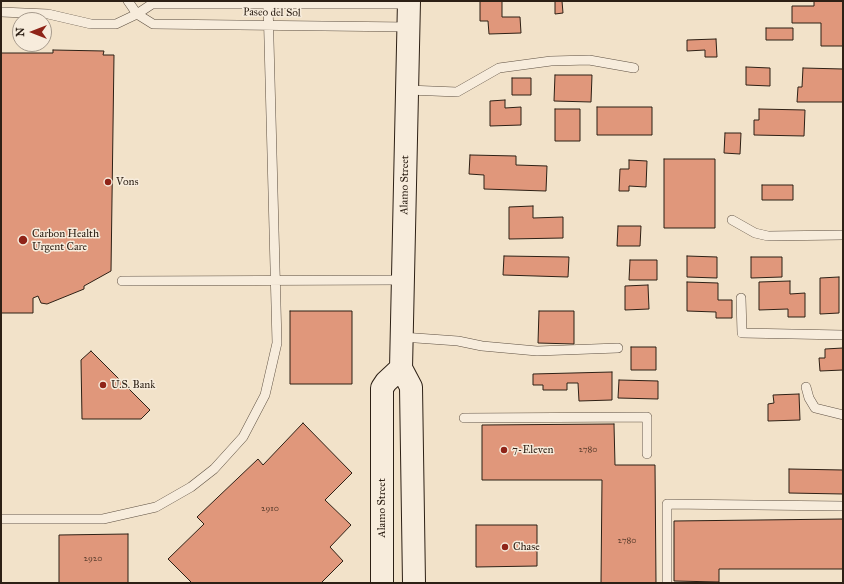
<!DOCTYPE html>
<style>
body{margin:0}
#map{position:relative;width:844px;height:584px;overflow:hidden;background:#f2e2c9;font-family:"IM FELL Great Primer",serif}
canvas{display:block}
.frame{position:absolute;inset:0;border:2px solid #2d2015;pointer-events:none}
.north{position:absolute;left:12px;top:12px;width:40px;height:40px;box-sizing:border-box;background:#f7ecdc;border:1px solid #a69a8c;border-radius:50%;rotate:270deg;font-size:11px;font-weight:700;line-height:16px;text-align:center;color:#2d2015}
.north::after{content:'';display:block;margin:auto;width:14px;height:18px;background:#8f2418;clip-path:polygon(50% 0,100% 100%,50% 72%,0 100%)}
</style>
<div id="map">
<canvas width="844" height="584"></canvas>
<div class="frame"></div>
<div class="north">N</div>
</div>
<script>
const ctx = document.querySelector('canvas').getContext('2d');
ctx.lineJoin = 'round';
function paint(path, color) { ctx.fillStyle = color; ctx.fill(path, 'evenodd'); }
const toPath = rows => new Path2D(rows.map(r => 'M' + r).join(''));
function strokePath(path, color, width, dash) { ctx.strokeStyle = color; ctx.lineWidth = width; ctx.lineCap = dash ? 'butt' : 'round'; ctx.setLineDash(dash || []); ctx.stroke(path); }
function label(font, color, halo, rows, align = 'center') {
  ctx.font = font + ' "IM FELL Great Primer",serif'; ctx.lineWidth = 3; ctx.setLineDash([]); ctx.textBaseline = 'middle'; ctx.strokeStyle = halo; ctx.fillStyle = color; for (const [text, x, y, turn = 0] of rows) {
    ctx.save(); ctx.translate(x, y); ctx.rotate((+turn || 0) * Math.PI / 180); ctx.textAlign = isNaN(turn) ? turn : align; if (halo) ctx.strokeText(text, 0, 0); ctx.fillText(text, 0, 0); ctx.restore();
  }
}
const building = toPath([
 [480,1,502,1,502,17,520,17,521,33,489,34,488,21,480,21,480,1],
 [555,1,562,1,563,13,555,14,555,1],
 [814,1,843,1,843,46,821,46,821,23,792,23,792,6,814,6,814,1],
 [766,28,793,28,793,40,766,40,766,28],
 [716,39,717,57,705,57,705,50,687,51,687,40,716,39],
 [53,50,104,51,103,55,114,55,111,271,84,286,84,289,47,304,41,303,38,296,33,298,33,313,1,313,1,53,53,53,53,50],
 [746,67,770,68,770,86,746,85,746,67],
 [803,68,843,69,843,102,797,102,798,87,802,87,803,68],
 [555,75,592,75,591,102,554,101,555,75],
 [512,78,531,78,531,95,512,95,512,78],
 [505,100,505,108,521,107,521,125,490,126,490,101,505,100],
 [597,107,652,107,652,135,597,135,597,107],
 [555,109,580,109,580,141,555,141,555,109],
 [759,109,805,110,804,136,754,135,754,120,759,120,759,109],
 [725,133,741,133,740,154,724,153,725,133],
 [470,155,516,156,516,165,547,166,546,191,484,189,484,175,469,174,470,155],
 [664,159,715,159,715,228,664,228,664,159],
 [629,160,647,161,646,187,629,186,629,191,619,191,620,169,629,169,629,160],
 [762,185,793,185,793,200,762,200,762,185],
 [533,206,533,218,563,217,563,238,509,239,509,207,533,206],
 [618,226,641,226,640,246,617,246,618,226],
 [504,256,569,257,568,277,503,275,504,256],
 [687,256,717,257,717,278,687,277,687,256],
 [751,257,782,257,782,277,751,278,751,257],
 [630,260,657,260,657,280,629,280,630,260],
 [839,277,839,313,820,314,820,278,839,277],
 [790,281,790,294,805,293,805,317,788,317,788,309,759,310,759,282,790,281],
 [687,282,718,283,718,300,732,300,732,318,716,318,716,312,687,311,687,282],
 [648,285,649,309,625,310,625,286,648,285],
 [290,311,352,311,352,384,290,384,290,311],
 [539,311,574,311,574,344,538,343,539,311],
 [631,347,656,347,656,370,631,370,631,347],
 [843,348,843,384,843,370,820,371,819,358,825,358,825,349,843,348],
 [91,351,150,410,141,419,82,419,81,360,91,351],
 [612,372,612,400,579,401,578,383,567,383,567,390,543,390,543,385,533,385,533,374,612,372],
 [619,380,658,381,658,399,618,398,619,380],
 [799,394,800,420,768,421,768,404,774,403,773,395,799,394],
 [303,423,352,473,325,500,351,525,330,547,343,561,321,583,192,583,168,559,204,524,197,517,258,459,263,465,303,423],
 [614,424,615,465,655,465,656,583,601,583,602,480,482,480,482,425,614,424],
 [789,469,843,470,843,494,789,493,789,469],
 [843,519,843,569,719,569,719,582,674,581,674,521,843,519],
 [476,525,537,525,537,566,476,567,476,525],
 [128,534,128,583,59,583,59,535,128,534]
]);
paint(building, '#e0977b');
strokePath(building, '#2d2015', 1);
const lane = toPath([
 [128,1,137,14,153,24,409,27],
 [1,12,48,14,91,24,116,24,137,14,152,4,409,4],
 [408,90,457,92,499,68,551,61,589,60,634,68],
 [732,220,755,233,768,236,843,235],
 [122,281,403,280],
 [741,298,742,333,843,335],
 [402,337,458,341,482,346,537,351,618,348],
 [806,387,809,398,815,408,843,415],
 [464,418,647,417,647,454],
 [1,519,103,519,156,507,191,487,214,469,243,437,265,395,277,343,268,3],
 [667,583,667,504,843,506]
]);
const secondary = toPath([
 [409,1,401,368,411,387,414,583],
 [382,583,382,388,386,382,401,368]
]);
strokePath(lane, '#5e5042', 10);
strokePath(secondary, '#2d2015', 24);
strokePath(lane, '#f7ecdc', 9);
strokePath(secondary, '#f7ecdc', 22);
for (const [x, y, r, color] of [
 [108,182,4,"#8f2418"],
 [23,240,5,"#8f2418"],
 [103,385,4,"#8f2418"],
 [504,450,4,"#8f2418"],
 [505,547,4,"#8f2418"]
]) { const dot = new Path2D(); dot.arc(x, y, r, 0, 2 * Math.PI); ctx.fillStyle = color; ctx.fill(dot); strokePath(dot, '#f7ecdc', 1.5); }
label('9px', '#5a3e2e', null, [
 ["2780",588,450],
 ["2910",270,509],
 ["2780",627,541],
 ["2920",93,559]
]);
label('11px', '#2d2015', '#f7ecdc', [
 ["Paseo del Sol",272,13,1],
 ["Alamo Street",405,185,-89],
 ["Alamo Street",382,508,-90]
]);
label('11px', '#2d2015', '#f7ecdc', [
 ["Vons",116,182],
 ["Carbon Health",32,234],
 ["Urgent Care",32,247],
 ["U.S. Bank",111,385],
 ["7-Eleven",512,450],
 ["Chase",513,547]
], 'left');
</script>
